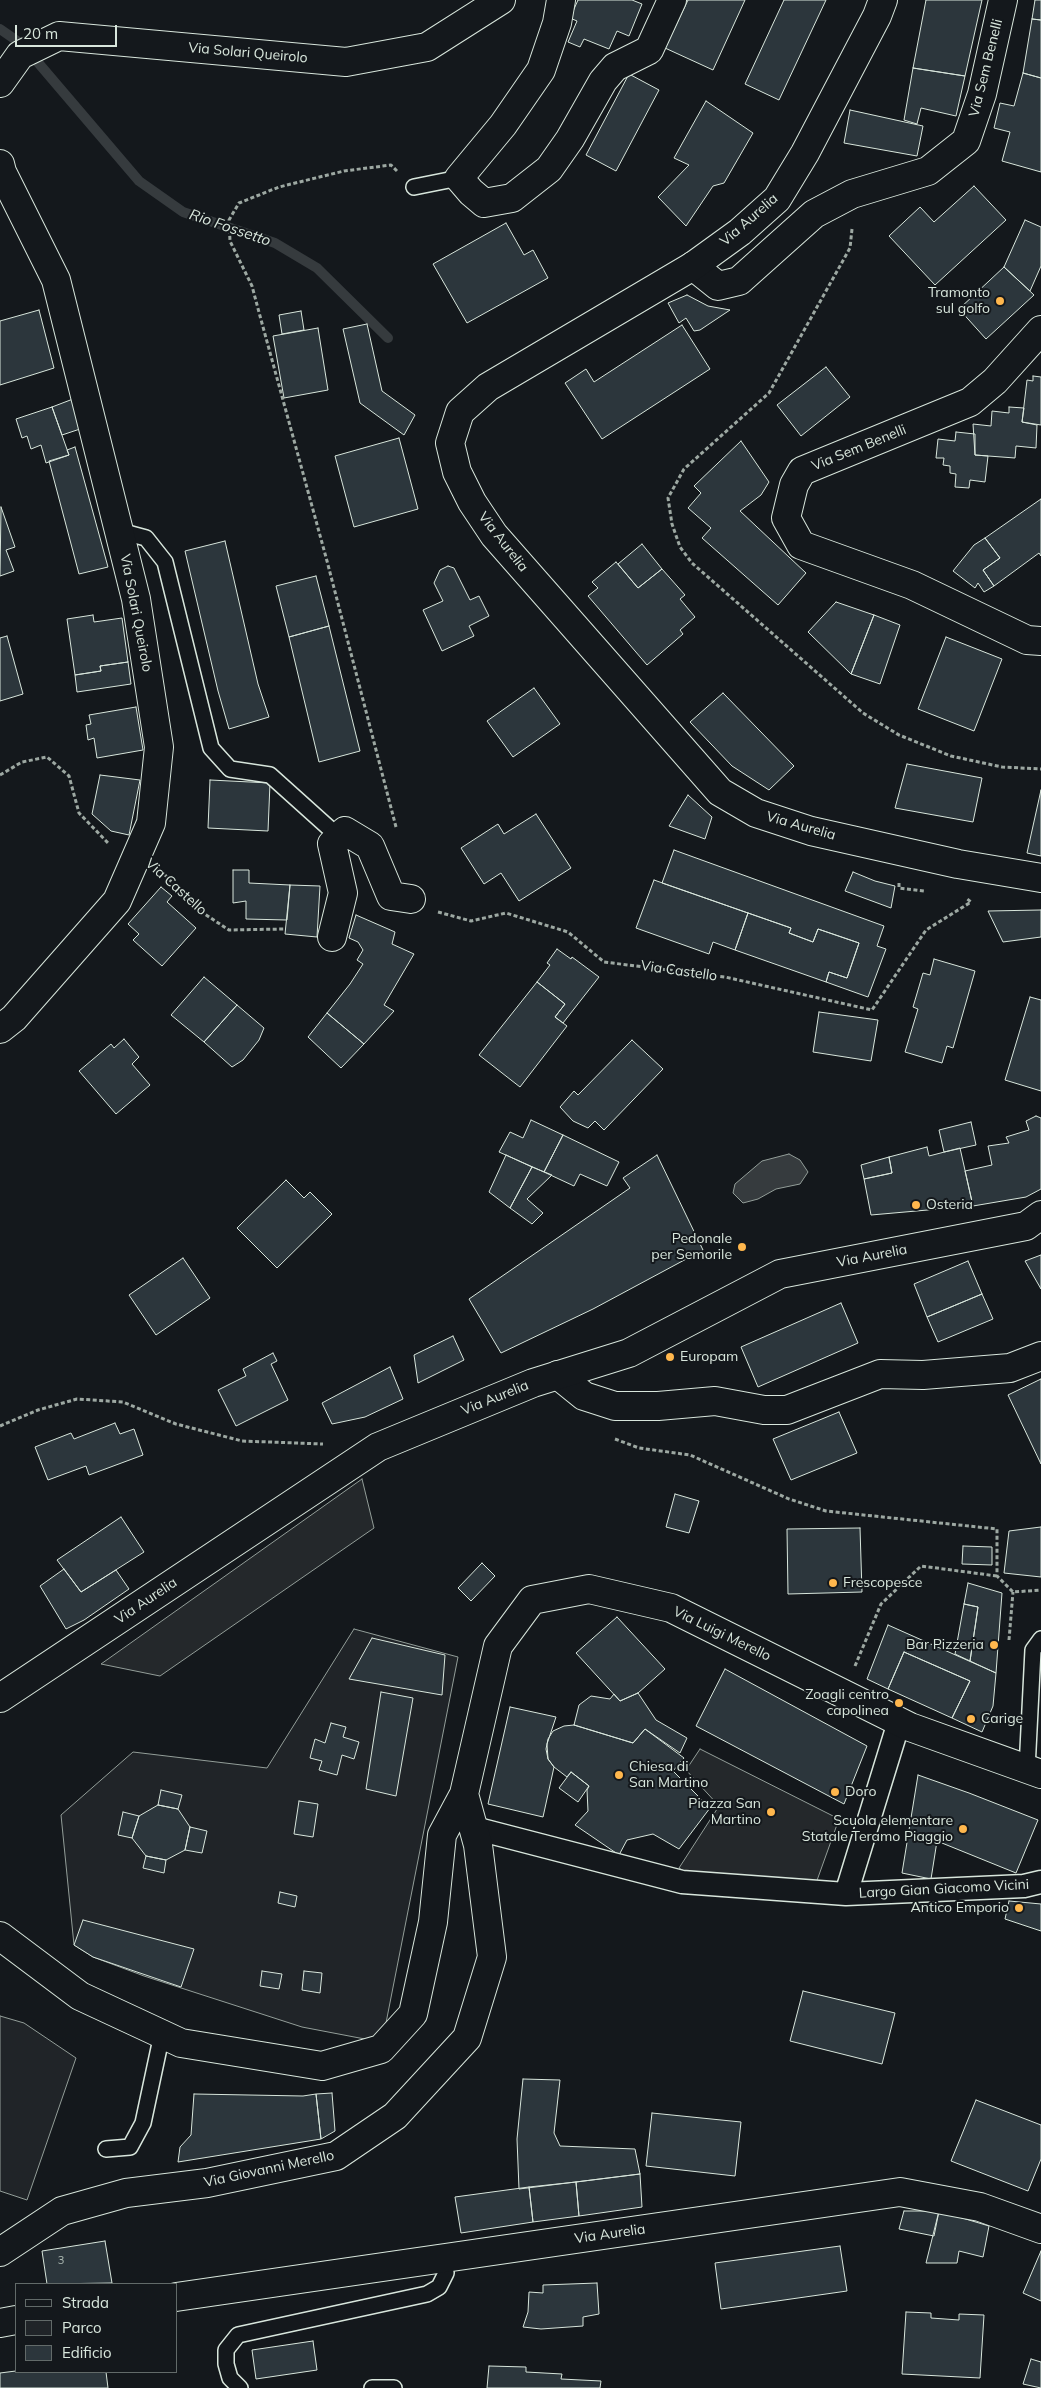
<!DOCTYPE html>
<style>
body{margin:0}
#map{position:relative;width:1041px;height:2388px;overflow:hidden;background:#14181c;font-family:Mulish,sans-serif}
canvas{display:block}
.legend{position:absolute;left:15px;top:2283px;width:162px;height:90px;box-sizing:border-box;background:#14181c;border:1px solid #626a69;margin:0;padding:6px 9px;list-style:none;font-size:15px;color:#d8e6dc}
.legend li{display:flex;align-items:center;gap:10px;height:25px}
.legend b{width:25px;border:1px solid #626a69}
.scale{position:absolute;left:15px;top:25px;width:102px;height:22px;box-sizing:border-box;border:2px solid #d8e6dc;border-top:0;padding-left:6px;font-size:15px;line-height:18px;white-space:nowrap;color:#d8e6dc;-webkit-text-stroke:4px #14181c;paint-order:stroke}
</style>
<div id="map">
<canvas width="1041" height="2388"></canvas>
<ul class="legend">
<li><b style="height:6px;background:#14181c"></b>Strada</li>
<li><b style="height:14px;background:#202428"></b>Parco</li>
<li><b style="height:14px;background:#2c363c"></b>Edificio</li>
</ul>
<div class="scale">20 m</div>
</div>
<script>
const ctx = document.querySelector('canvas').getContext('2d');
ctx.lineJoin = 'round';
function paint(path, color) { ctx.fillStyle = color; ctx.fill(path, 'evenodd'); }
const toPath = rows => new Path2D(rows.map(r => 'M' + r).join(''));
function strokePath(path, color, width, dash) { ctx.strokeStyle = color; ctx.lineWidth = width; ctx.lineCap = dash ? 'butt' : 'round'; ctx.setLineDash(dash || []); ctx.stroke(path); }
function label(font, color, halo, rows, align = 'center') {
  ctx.font = font + ' Mulish,sans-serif'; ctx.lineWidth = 4; ctx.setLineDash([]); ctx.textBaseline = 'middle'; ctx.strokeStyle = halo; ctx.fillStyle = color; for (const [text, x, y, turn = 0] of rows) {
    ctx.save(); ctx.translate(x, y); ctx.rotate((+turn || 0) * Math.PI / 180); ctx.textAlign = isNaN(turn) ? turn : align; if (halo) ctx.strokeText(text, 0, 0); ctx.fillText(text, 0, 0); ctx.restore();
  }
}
const green = toPath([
 [354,1629,458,1657,385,2028,370,2040,302,2027,144,1976,93,1957,74,1945,61,1815,133,1752,267,1768,354,1629],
 [0,2016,24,2023,76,2058,27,2200,0,2191,0,2016]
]);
paint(green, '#202428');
strokePath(green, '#939e99', 1);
const parking = toPath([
 [362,1479,374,1528,160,1676,101,1664,362,1479],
 [700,1749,839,1819,815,1886,705,1883,679,1868,719,1806,686,1770,700,1749]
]);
paint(parking, '#24282b');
strokePath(parking, '#939e99', 1);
const water = toPath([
 [789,1154,800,1160,808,1172,800,1184,776,1189,758,1199,743,1203,733,1193,735,1184,762,1161,789,1154]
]);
paint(water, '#363b3e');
strokePath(water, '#939e99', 1);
strokePath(toPath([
 [0,29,23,45,139,181,183,212,275,243,317,268,388,338]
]), '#363b3e', 10);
const building = toPath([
 [578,0,632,0,642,4,629,36,617,31,609,49,584,39,580,47,568,42,577,21,570,18,578,0],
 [688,0,745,0,713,70,665,48,688,0],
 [784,0,826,0,779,100,745,84,784,0],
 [926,0,982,0,965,76,913,68,926,0],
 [1035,0,1041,0,1041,20,1032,19,1035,0],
 [1032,19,1041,20,1041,78,1023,73,1032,19],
 [913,68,965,76,956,116,921,108,917,124,904,120,913,68],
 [1023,73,1041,78,1041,172,1002,161,1010,132,994,128,1000,103,1014,106,1023,73],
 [629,74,659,90,616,171,586,155,629,74],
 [706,101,753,133,724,183,713,186,686,226,658,197,689,165,674,158,706,101],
 [850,110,923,126,917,156,844,143,850,110],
 [974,186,1006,220,935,285,889,236,920,207,934,222,974,186],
 [1025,220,1041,227,1041,266,1030,291,1004,267,1025,220],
 [506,223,524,255,533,250,548,278,467,323,433,264,506,223],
 [1004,267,1034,295,986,339,959,309,1004,267],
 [687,295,708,306,730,310,700,330,694,331,686,318,679,323,668,303,687,295],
 [39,310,54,368,0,385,0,321,39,310],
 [301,311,304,330,282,334,279,315,301,311],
 [367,324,382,391,415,415,404,435,360,403,343,329,367,324],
 [682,325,710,369,602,439,565,383,586,369,594,382,682,325],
 [318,328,328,390,284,398,273,336,318,328],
 [826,367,850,397,801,436,777,405,826,367],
 [1033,376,1041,377,1041,425,1022,422,1027,380,1033,381,1033,376],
 [73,399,83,428,62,435,52,407,73,399],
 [52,407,69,455,46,463,41,445,31,449,27,436,22,438,16,419,52,407],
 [1009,407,1024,408,1022,422,1037,425,1036,448,1016,446,1015,458,975,455,973,424,991,426,992,411,1009,413,1009,407],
 [956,432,975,434,975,455,988,456,985,482,970,480,969,488,955,487,956,474,950,473,950,466,943,465,944,458,936,458,938,439,955,441,956,432],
 [399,438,418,509,354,527,335,456,399,438],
 [741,441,769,482,761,495,740,511,806,573,778,605,702,538,711,528,688,508,701,493,694,486,741,441],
 [75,447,108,567,79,574,49,461,69,455,67,450,75,447],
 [1041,499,1041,556,1039,553,994,586,983,570,1000,558,985,538,1041,499],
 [1,507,15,547,6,550,14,571,0,576,1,507],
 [985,538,1000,558,983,570,994,586,984,592,978,583,975,588,953,571,974,545,985,538],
 [225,541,258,684,269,717,229,729,218,691,185,551,225,541],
 [642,544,662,569,638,588,618,564,642,544],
 [616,562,638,588,662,569,685,595,680,599,695,617,680,630,683,634,647,665,588,596,598,588,592,582,616,562],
 [448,566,454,568,470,600,479,596,489,616,469,626,474,636,442,651,423,610,443,601,434,583,440,570,448,566],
 [316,576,329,626,289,637,276,586,316,576],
 [836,602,874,615,851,674,808,632,836,602],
 [93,615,94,622,122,618,128,662,100,666,101,671,75,675,67,619,93,615],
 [874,615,900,625,880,684,851,674,874,615],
 [329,626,360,751,319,762,289,637,329,626],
 [7,636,23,694,0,701,0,638,7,636],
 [946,637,1002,659,974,731,918,709,946,637],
 [128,662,131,684,77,692,75,675,101,671,100,666,128,662],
 [534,688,560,724,513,757,487,721,534,688],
 [723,693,794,766,769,790,732,766,690,722,723,693],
 [136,707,143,750,97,758,94,738,88,740,86,725,91,724,89,715,136,707],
 [907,764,982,778,973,822,895,808,907,764],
 [100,775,140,780,129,835,111,831,92,814,100,775],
 [210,780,270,783,268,831,208,828,210,780],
 [1041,790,1041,856,1027,853,1041,790],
 [688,795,712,817,705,839,669,826,688,795],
 [536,814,571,868,519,901,501,873,484,884,461,848,498,824,504,834,536,814],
 [674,850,884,926,877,946,886,949,868,997,826,982,829,972,847,978,859,943,818,929,813,942,789,933,791,928,662,883,674,850],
 [233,870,249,870,249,883,290,885,287,920,246,919,246,901,233,903,233,870],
 [853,872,875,881,895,886,891,908,845,891,853,872],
 [654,880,748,913,735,950,713,942,709,954,636,928,654,880],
 [290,885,320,886,317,937,285,934,290,885],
 [161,887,172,896,167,902,196,928,162,966,133,940,139,934,128,924,161,887],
 [1041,910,1041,937,1003,942,988,911,1041,910],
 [748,913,791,928,789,933,813,942,818,929,859,943,847,978,829,972,826,982,735,950,748,913],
 [356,915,395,932,392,944,414,954,384,1005,394,1011,364,1044,327,1013,350,984,363,964,357,960,363,950,358,942,349,938,356,915],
 [557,949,571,959,572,957,599,977,563,1023,555,1017,565,1004,537,982,550,965,547,963,557,949],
 [934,959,975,971,953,1048,947,1046,942,1063,905,1052,918,1009,913,1007,923,973,930,975,934,959],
 [204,977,237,1005,204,1042,171,1015,204,977],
 [537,982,565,1004,555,1017,567,1026,520,1087,479,1055,537,982],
 [1030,997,1041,1000,1041,1091,1005,1080,1030,997],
 [237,1005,264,1028,259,1040,243,1060,232,1067,204,1042,237,1005],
 [819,1012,878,1020,871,1061,813,1052,819,1012],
 [327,1013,364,1044,341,1068,308,1037,327,1013],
 [124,1039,139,1057,132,1064,150,1085,116,1114,79,1071,111,1044,114,1048,124,1039],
 [632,1040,663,1069,604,1130,595,1121,588,1128,573,1121,560,1107,574,1091,578,1095,632,1040],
 [1036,1116,1041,1118,1041,1189,1026,1197,973,1206,965,1171,992,1165,988,1146,1009,1143,1006,1137,1029,1130,1026,1121,1036,1116],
 [531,1120,563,1135,544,1172,499,1152,510,1132,523,1138,531,1120],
 [971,1122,976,1145,944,1152,939,1130,971,1122],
 [563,1135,619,1162,607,1186,580,1174,574,1186,544,1172,563,1135],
 [927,1147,929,1156,960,1148,973,1206,871,1215,864,1179,892,1173,889,1157,927,1147],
 [506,1155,532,1167,510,1208,489,1192,506,1155],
 [657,1155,703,1250,593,1309,501,1353,469,1299,630,1188,623,1178,657,1155],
 [889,1157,892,1173,864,1179,861,1165,889,1157],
 [532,1167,552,1175,527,1199,543,1213,532,1224,510,1208,532,1167],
 [286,1180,304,1198,310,1192,332,1214,277,1268,237,1228,286,1180],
 [1041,1255,1041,1289,1025,1261,1041,1255],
 [183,1258,210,1298,156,1335,129,1295,183,1258],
 [968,1261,982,1294,927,1317,914,1284,968,1261],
 [982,1294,993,1319,938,1342,927,1317,982,1294],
 [841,1303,858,1343,758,1387,741,1347,841,1303],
 [453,1336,464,1360,418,1383,414,1355,453,1336],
 [273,1353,277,1361,271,1364,288,1400,236,1426,218,1390,246,1376,243,1369,273,1353],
 [390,1367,403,1399,365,1417,332,1424,322,1403,390,1367],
 [1041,1379,1041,1464,1008,1395,1041,1379],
 [839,1412,857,1453,791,1480,773,1439,839,1412],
 [115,1423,120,1434,134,1429,143,1455,89,1475,86,1466,48,1480,35,1447,71,1433,74,1439,115,1423],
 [675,1494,699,1501,689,1533,666,1527,675,1494],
 [121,1517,144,1552,81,1592,57,1560,121,1517],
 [1041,1527,1041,1577,1004,1573,1009,1531,1041,1527],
 [860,1528,862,1592,788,1594,787,1529,860,1528],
 [963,1546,992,1547,992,1565,962,1564,963,1546],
 [482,1563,495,1576,471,1601,458,1588,482,1563],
 [64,1569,81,1592,116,1570,129,1589,84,1620,66,1629,40,1586,64,1569],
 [968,1583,1002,1593,996,1673,970,1661,978,1607,964,1604,968,1583],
 [964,1604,978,1607,970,1661,955,1654,964,1604],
 [617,1617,665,1669,638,1693,620,1701,576,1653,617,1617],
 [888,1625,996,1673,993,1706,982,1732,952,1718,970,1681,904,1652,888,1689,867,1679,888,1625],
 [372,1638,445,1655,442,1695,349,1679,372,1638],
 [904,1652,970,1681,952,1718,888,1689,904,1652],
 [725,1669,867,1746,844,1804,696,1726,725,1669],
 [381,1692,413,1698,396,1796,366,1789,381,1692],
 [638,1693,656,1720,687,1738,680,1753,645,1729,633,1743,574,1725,579,1705,591,1696,610,1699,614,1694,620,1701,638,1693],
 [510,1707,556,1717,547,1744,548,1759,554,1767,543,1817,488,1804,510,1707],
 [331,1723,346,1727,343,1737,359,1742,354,1759,342,1755,337,1775,319,1770,322,1761,310,1758,315,1739,325,1743,331,1723],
 [574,1725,633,1743,645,1729,684,1758,673,1771,710,1808,679,1849,653,1834,627,1840,619,1855,575,1825,588,1811,587,1790,589,1786,571,1772,567,1777,554,1767,548,1759,546,1749,548,1739,553,1731,564,1726,574,1725],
 [571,1772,589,1786,578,1802,559,1788,571,1772],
 [918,1775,969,1793,1038,1820,1016,1873,937,1841,931,1879,902,1873,918,1775],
 [161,1790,182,1795,178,1809,158,1805,161,1790],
 [299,1801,318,1804,313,1837,294,1834,299,1801],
 [158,1805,178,1809,190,1827,185,1850,166,1860,146,1856,132,1838,139,1816,158,1805],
 [123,1812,139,1816,132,1838,118,1835,123,1812],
 [190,1827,207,1831,202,1853,185,1850,190,1827],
 [146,1856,166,1860,164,1873,143,1868,146,1856],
 [280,1892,297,1896,295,1907,278,1903,280,1892],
 [1009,1901,1041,1904,1041,1931,1005,1919,1009,1901],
 [83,1920,194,1949,181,1987,93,1957,74,1945,83,1920],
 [262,1971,282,1974,279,1989,260,1986,262,1971],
 [304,1971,322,1973,320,1993,302,1990,304,1971],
 [803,1991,895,2013,882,2064,790,2041,803,1991],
 [523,2079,560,2080,554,2133,560,2146,635,2149,640,2174,519,2189,517,2139,523,2079],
 [332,2093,335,2131,321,2139,316,2094,332,2093],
 [194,2094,303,2096,316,2094,321,2139,178,2162,180,2147,191,2135,194,2094],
 [976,2100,1041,2125,1041,2159,1028,2191,951,2161,976,2100],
 [652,2113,741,2122,735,2176,646,2166,652,2113],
 [640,2174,642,2207,579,2216,576,2182,640,2174],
 [576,2182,579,2216,533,2222,529,2187,576,2182],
 [529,2187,533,2222,461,2233,455,2197,529,2187],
 [904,2211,939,2211,934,2236,899,2229,904,2211],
 [939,2211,989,2226,983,2257,959,2251,957,2263,926,2263,939,2211],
 [105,2241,112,2283,47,2284,42,2251,105,2241],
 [840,2246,847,2291,721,2309,715,2263,840,2246],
 [1041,2251,1041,2301,1023,2293,1041,2251],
 [597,2283,599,2314,583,2317,583,2326,541,2329,523,2327,528,2312,529,2292,543,2293,543,2285,597,2283],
 [906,2312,931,2313,931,2318,959,2320,959,2314,984,2315,980,2378,902,2374,906,2312],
 [313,2341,317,2370,256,2379,252,2350,313,2341],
 [1031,2359,1041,2362,1041,2388,1023,2384,1031,2359],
 [489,2366,526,2367,526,2372,562,2374,561,2379,601,2381,600,2388,487,2388,489,2366],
 [16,2371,106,2372,108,2388,0,2388,0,2373,16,2371]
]);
paint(building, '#2c363c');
strokePath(building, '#d8e6dc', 1);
const service = toPath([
 [414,187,459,178],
 [120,531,146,538,165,562,211,748,230,769,270,775,339,837],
 [1027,1769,1033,1650,1041,1639],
 [106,2149,130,2147,143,2123,162,2034],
 [240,2388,230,2378,226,2364,226,2350,238,2335,427,2294,439,2287,446,2273,444,2258],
 [372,2388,394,2388]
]);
const pedestrian = toPath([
 [474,1828,682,1882,846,1894,1024,1886,1041,1882],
 [846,1894,899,1722]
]);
const minor = toPath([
 [561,0,557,23,541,70,503,125,459,178,471,192,484,203,512,198,549,169,570,139,603,81,615,67,649,50,672,0],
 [693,266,718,286,739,281,814,214,852,194,928,171,966,141,982,94,1003,0],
 [1041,330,995,381,970,402,802,471,794,485,786,518,801,545,912,585,1027,640,1041,641],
 [332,937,343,893,332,844,345,831,370,846,391,896,411,899],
 [558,1375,584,1396,615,1406,658,1406,715,1401,764,1410,787,1410,880,1374,923,1375,1010,1368,1041,1356],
 [0,1936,80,1996,181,2043,322,2066,381,2049,413,2014,433,1922,442,1835,464,1794,498,1646,532,1600,589,1589,671,1608,910,1727,1041,1774],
 [0,2252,62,2211,126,2193,207,2183,336,2156,395,2116,467,2038,492,1957,478,1845,464,1794]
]);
const tertiary = toPath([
 [0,83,20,55,59,36,346,62,427,47,501,0],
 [0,164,2,172,56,280,136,599,159,747,151,823,117,901,14,1018,0,1029]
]);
const primary = toPath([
 [883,0,877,16,805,153,777,199,740,232,693,266,488,387,460,412,450,443,457,472,472,502,494,535,720,792,756,813,811,831,958,864,1041,878],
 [0,1698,378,1447,533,1383,629,1353,780,1274,1026,1226,1041,1215],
 [176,2297,900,2192,980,2207,1041,2229],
 [0,2323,16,2320]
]);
strokePath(service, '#d8e6dc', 18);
strokePath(pedestrian, '#d8e6dc', 25);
strokePath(minor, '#d8e6dc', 30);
strokePath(tertiary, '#d8e6dc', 30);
strokePath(primary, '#d8e6dc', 30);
strokePath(toPath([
 [852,229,850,248,769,393,684,469,668,498,672,524,680,547,692,563,863,713,899,735,951,756,1002,767,1041,769],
 [0,775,22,762,47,757,69,776,79,813,109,844],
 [396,827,327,561,260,316,252,286,230,241,229,220,239,203,279,187,344,171,391,165,397,171],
 [164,874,200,911,229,930,284,929],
 [899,883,899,888,924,891],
 [438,912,471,921,506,913,568,932,604,962,725,977,872,1010,926,930,971,902,966,898],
 [0,1426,38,1410,77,1399,123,1402,176,1424,242,1441,323,1444],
 [615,1439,639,1448,690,1455,789,1499,826,1511,997,1529,997,1576,1013,1592,1041,1590],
 [1009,1640,1013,1592],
 [855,1666,881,1604,921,1566,997,1576]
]), '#9da8a2', 3, [4, 2.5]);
strokePath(service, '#14181c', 15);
strokePath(pedestrian, '#14181c', 22);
strokePath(minor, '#14181c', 28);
strokePath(tertiary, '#14181c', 28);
strokePath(primary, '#14181c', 28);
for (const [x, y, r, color] of [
 [1000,301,5,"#ffb74d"],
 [916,1205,5,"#ffb74d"],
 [742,1247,5,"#ffb74d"],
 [670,1357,5,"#ffb74d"],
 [833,1583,5,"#ffb74d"],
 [994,1645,5,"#ffb74d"],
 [899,1703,5,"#ffb74d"],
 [971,1719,5,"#ffb74d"],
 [619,1775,5,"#ffb74d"],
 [835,1792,5,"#ffb74d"],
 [771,1812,5,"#ffb74d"],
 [963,1829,5,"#ffb74d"],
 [1019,1908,5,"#ffb74d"]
]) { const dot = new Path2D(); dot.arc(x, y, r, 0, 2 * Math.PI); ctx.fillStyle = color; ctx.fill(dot); strokePath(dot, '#14181c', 2); }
label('11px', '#adbab4', null, [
 ["3",61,2261]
]);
label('14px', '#d8e6dc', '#14181c', [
 ["Via Solari Queirolo",248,53,5],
 ["Via Sem Benelli",986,68,-76],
 ["Via Aurelia",749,220,-41],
 ["Via Sem Benelli",859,448,-22],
 ["Via Aurelia",503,542,52],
 ["Via Solari Queirolo",136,613,79],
 ["Via Aurelia",801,826,16],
 ["Via Castello",176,887,42],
 ["Via Castello",679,971,8],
 ["Via Aurelia",872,1256,-11],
 ["Via Aurelia",495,1398,-22],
 ["Via Aurelia",146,1601,-34],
 ["Via Luigi Merello",722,1634,26],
 ["Largo Gian Giacomo Vicini",944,1889,-3],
 ["Via Giovanni Merello",269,2169,-12],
 ["Via Aurelia",610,2234,-8]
]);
label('14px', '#d8e6dc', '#14181c', [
 ["Tramonto",990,293],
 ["sul golfo",990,309],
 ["Osteria",926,1205,"left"],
 ["Pedonale",732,1239],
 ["per Semorile",732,1255],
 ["Europam",680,1357,"left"],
 ["Frescopesce",843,1583,"left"],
 ["Bar Pizzeria",984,1645],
 ["Zoagli centro",889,1695],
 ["capolinea",889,1711],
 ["Carige",981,1719,"left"],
 ["Chiesa di",629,1767,"left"],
 ["San Martino",629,1783,"left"],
 ["Doro",845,1792,"left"],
 ["Piazza San",761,1804],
 ["Martino",761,1820],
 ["Scuola elementare",953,1821],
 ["Statale Teramo Piaggio",953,1837],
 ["Antico Emporio",1009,1908]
], 'right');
label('italic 15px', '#d8e6dc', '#14181c', [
 ["Rio Fossetto",230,228,19]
]);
</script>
